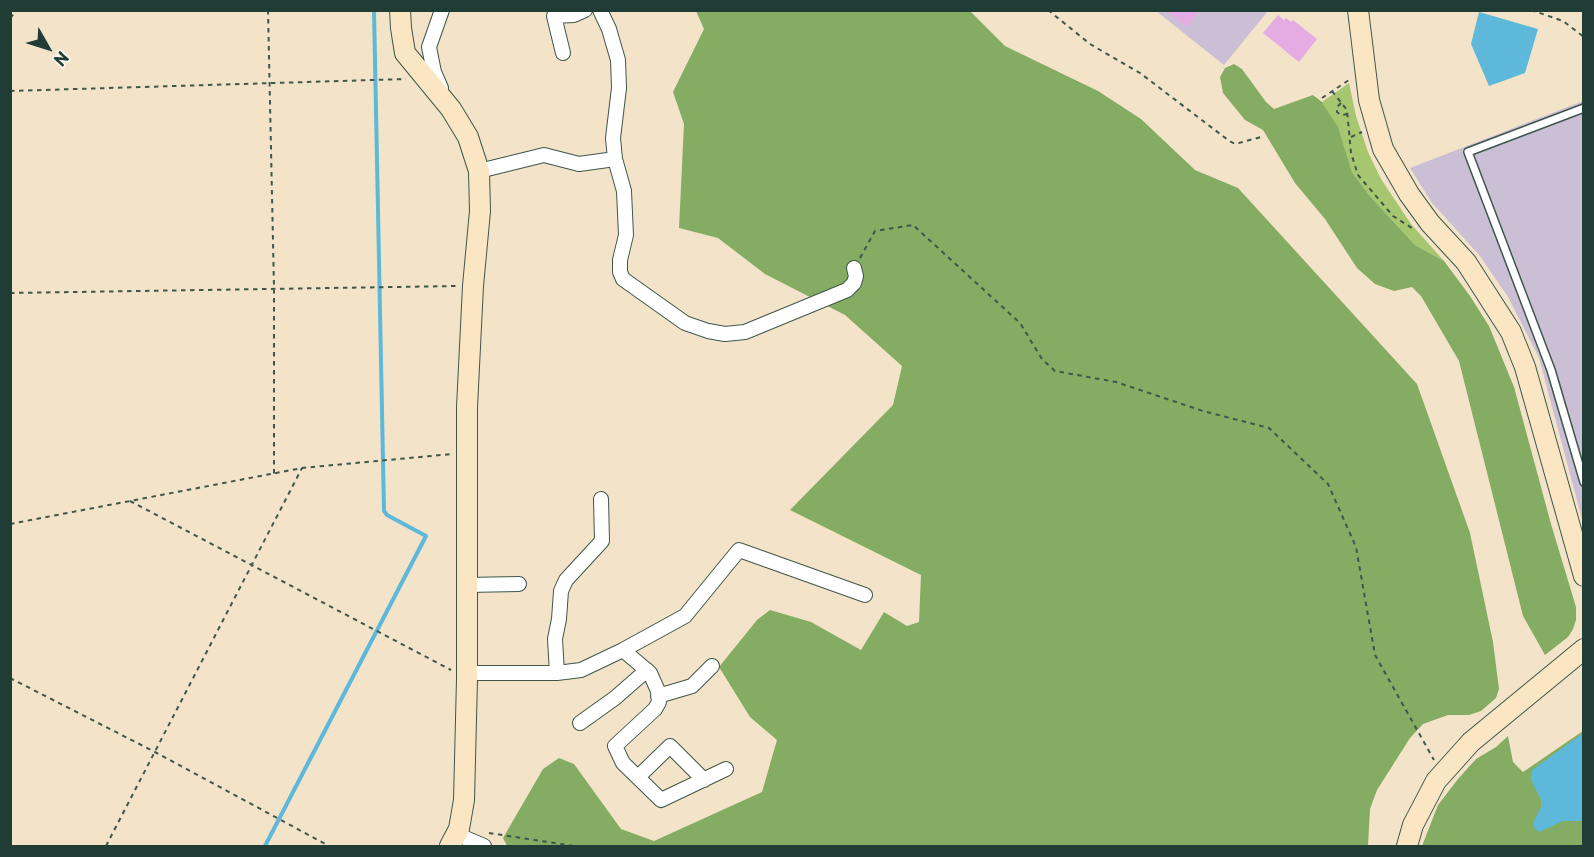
<!DOCTYPE html>
<style>
body{margin:0}
#map{position:relative;width:1594px;height:857px;overflow:hidden;background:#f3e4c9;font-family:"Playpen Sans",sans-serif}
canvas{display:block}
.frame{position:absolute;inset:0;border:12px solid #1f3d34;pointer-events:none}
.north{position:absolute;left:18px;top:18px;width:60px;height:60px;-webkit-text-stroke:4px #fbf7ec;paint-order:stroke;rotate:129deg;font-size:16px;font-weight:700;line-height:24px;text-align:center;color:#1f3d34}
.north::after{content:'';display:block;margin:auto;width:21px;height:27px;background:#1f3d34;clip-path:polygon(50% 0,100% 100%,50% 72%,0 100%)}
</style>
<div id="map">
<canvas width="1594" height="857"></canvas>
<div class="frame"></div>
<div class="north">N</div>
</div>
<script>
const ctx = document.querySelector('canvas').getContext('2d');
ctx.lineJoin = 'round';
function paint(path, color) { ctx.fillStyle = color; ctx.fill(path, 'evenodd'); }
const toPath = rows => new Path2D(rows.map(r => 'M' + r).join(''));
function strokePath(path, color, width, dash) { ctx.strokeStyle = color; ctx.lineWidth = width; ctx.lineCap = dash ? 'butt' : 'round'; ctx.setLineDash(dash || []); ctx.stroke(path); }
paint(toPath([
 [1156,11,1268,11,1224,65],
 [1583,101,1583,523,1539,358,1508,297,1480,256,1432,203,1410,168]
]), '#cbbfd5');
paint(toPath([
 [1349,83,1356,116,1368,152,1381,179,1411,224,1444,261,1415,245,1370,196,1352,172,1338,128,1322,102]
]), '#a6c76f');
paint(toPath([
 [696,11,970,11,1005,46,1098,91,1141,119,1195,170,1238,188,1417,384,1470,533,1493,642,1499,689,1496,698,1481,711,1469,715,1448,715,1423,724,1410,738,1377,790,1370,809,1368,846,507,846,503,838,543,769,559,758,574,764,621,829,654,841,762,792,777,740,750,717,719,667,757,620,770,610,811,622,861,650,884,612,907,626,919,622,921,575,790,510,893,405,902,366,845,315,765,274,718,238,679,228,684,124,673,92,704,29],
 [1234,64,1242,69,1266,102,1274,109,1313,95,1322,102,1338,127,1352,172,1370,196,1415,245,1444,261,1470,296,1489,326,1514,387,1551,524,1576,607,1576,620,1573,629,1568,637,1545,655,1523,616,1459,361,1421,296,1412,287,1394,291,1375,284,1357,268,1325,219,1295,183,1263,130,1245,120,1223,93,1220,77,1225,68],
 [1583,731,1583,846,1422,846,1438,805,1458,779,1476,759,1496,747,1508,736,1513,762,1523,772]
]), '#84ac62');
paint(toPath([
 [1479,12,1538,29,1525,73,1489,86,1471,44],
 [1583,733,1583,821,1563,821,1539,832,1534,828,1533,823,1541,807,1541,800,1531,780,1532,770]
]), '#5db8da');
strokePath(toPath([
 [265,846,426,536,387,515,384,511,374,10]
]), '#5db8da', 4);
paint(toPath([
 [1166,10,1200,10,1187,27],
 [1278,15,1284,20,1286,18,1291,22,1293,20,1317,39,1299,62,1263,33]
]), '#e5ace4');
const lane = toPath([
 [1584,108,1468,152,1551,370,1584,482]
]);
const street = toPath([
 [600,10,609,29,618,60,619,88,613,138,615,159,624,191,626,235,620,260,620,272,623,279,685,323,708,331,725,334,745,332,847,290,854,283,856,276,854,268],
 [563,53,554,16,574,15,585,10],
 [441,88,434,72,429,47,442,10],
 [479,171,544,155,579,164,615,159],
 [466,585,519,584],
 [623,650,650,673,658,691,659,702,655,709,615,746,623,763,661,800,726,769],
 [466,673,557,673,581,670,623,650,685,616,739,550,865,595],
 [557,673,555,639,559,619,561,591,566,580,602,541,601,499],
 [658,696,692,686,712,666],
 [580,723,615,698,647,670],
 [638,777,670,746,704,780],
 [456,834,484,846]
]);
const secondary = toPath([
 [400,10,401,28,405,53,451,109,468,137,479,171,480,211,473,286,467,407,467,679,464,800,459,829,450,846],
 [1358,10,1369,100,1383,149,1409,194,1430,223,1466,262,1511,332,1525,367,1584,576],
 [1407,846,1413,825,1436,781,1471,742,1584,649]
]);
strokePath(lane, '#3f564a', 10);
strokePath(street, '#3f564a', 16);
strokePath(secondary, '#3f564a', 22);
strokePath(toPath([
 [268,10,274,288,274,474],
 [1048,10,1090,44,1140,73,1228,140,1235,144,1261,137],
 [1531,10,1563,21,1584,37],
 [10,18,18,10],
 [10,91,406,79],
 [1332,91,1347,110,1351,153,1358,175,1393,216,1415,230],
 [1322,98,1352,78],
 [1341,103,1337,107,1337,112,1341,115,1348,114],
 [1351,137,1362,132],
 [860,258,875,231,913,225,1020,323,1042,359,1055,371,1116,382,1203,411,1269,428,1328,484,1356,547,1375,655,1434,760],
 [10,293,458,286],
 [130,501,451,670],
 [10,524,302,468,452,454],
 [10,678,155,752,329,846],
 [489,833,574,846],
 [106,846,302,468]
]), '#3f564a', 2, [4.5, 4.5]);
strokePath(lane, '#fff', 7);
strokePath(street, '#fff', 14);
strokePath(secondary, '#fbe6c4', 20);
</script>
